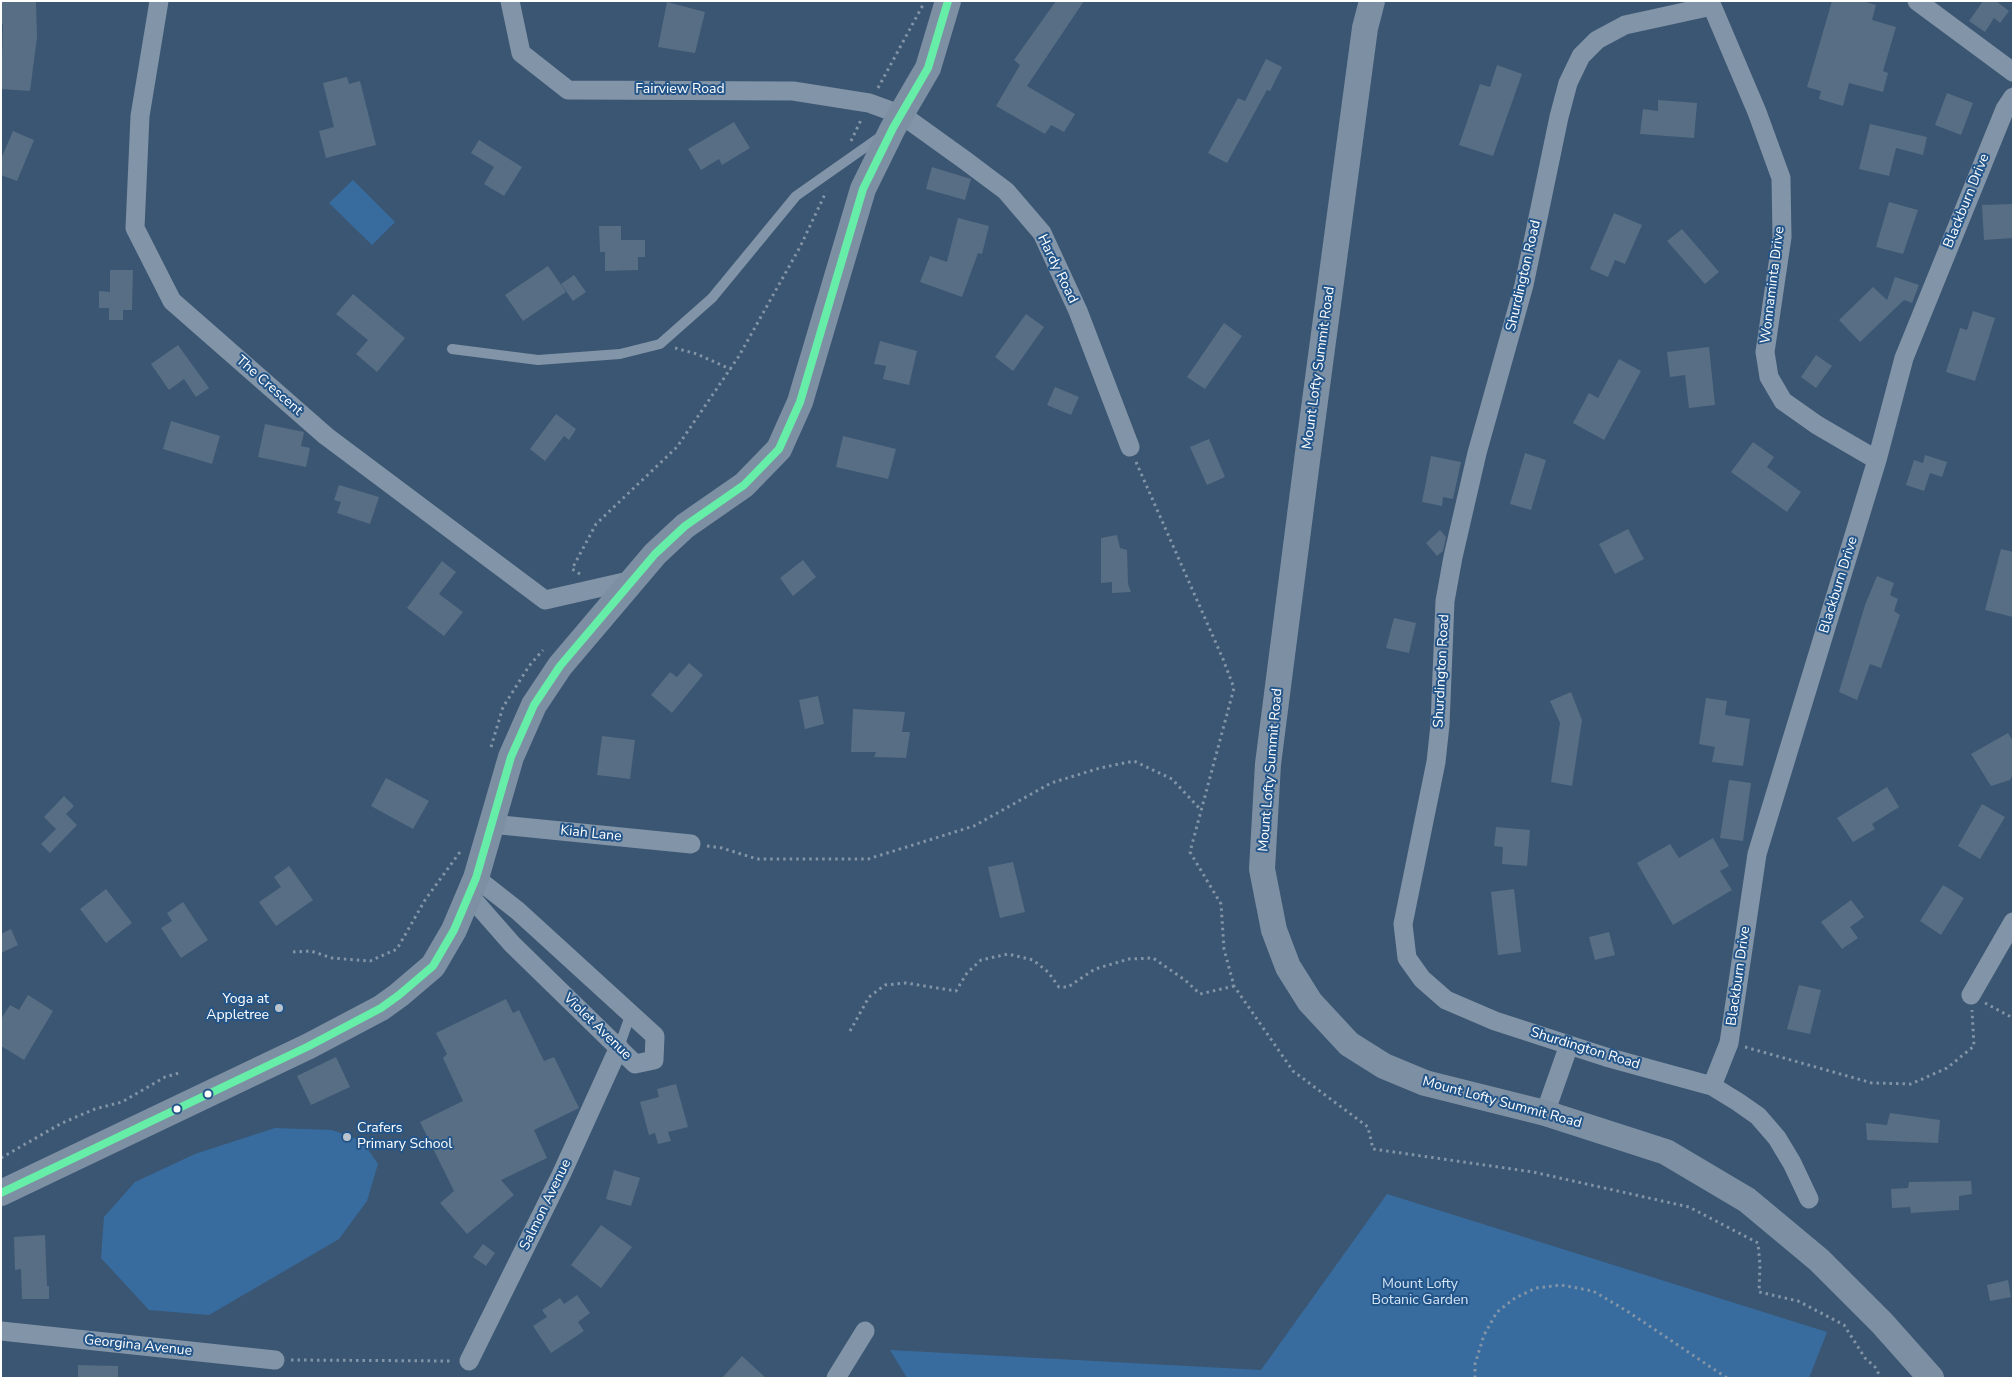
<!DOCTYPE html>
<style>
body{margin:0}
#map{position:relative;width:2014px;height:1379px;overflow:hidden;background:#3b5672;font-family:"Nunito Sans",sans-serif}
canvas{display:block}
.frame{position:absolute;inset:0;border:2px solid #fff;pointer-events:none}
</style>
<div id="map">
<canvas width="2014" height="1379"></canvas>
<div class="frame"></div>
</div>
<script>
const ctx = document.querySelector('canvas').getContext('2d');
ctx.lineJoin = 'round';
function paint(path, color) { ctx.fillStyle = color; ctx.fill(path, 'evenodd'); }
const toPath = rows => new Path2D(rows.map(r => 'M' + r).join(''));
function strokePath(path, color, width, dash) { ctx.strokeStyle = color; ctx.lineWidth = width; ctx.lineCap = dash ? 'butt' : 'round'; ctx.setLineDash(dash || []); ctx.stroke(path); }
function label(font, color, halo, rows, align = 'center') {
  ctx.font = font + ' "Nunito Sans",sans-serif'; ctx.lineWidth = 4; ctx.setLineDash([]); ctx.textBaseline = 'middle'; ctx.strokeStyle = halo; ctx.fillStyle = color; for (const [text, x, y, turn = 0] of rows) {
    ctx.save(); ctx.translate(x, y); ctx.rotate((+turn || 0) * Math.PI / 180); ctx.textAlign = isNaN(turn) ? turn : align; if (halo) ctx.strokeText(text, 0, 0); ctx.fillText(text, 0, 0); ctx.restore();
  }
}
paint(toPath([
 [353,180,395,222,372,245,329,203],
 [275,1128,332,1130,362,1141,378,1164,367,1201,339,1239,209,1315,149,1310,101,1258,104,1217,135,1182,195,1154],
 [1387,1194,1827,1332,1809,1378,907,1378,890,1350,1261,1370]
]), '#386c9f');
paint(toPath([
 [1,1,36,1,37,37,30,91,1,89,3,24,1,24],
 [1056,1,1084,1,1027,86,1075,114,1064,132,1051,125,1045,134,996,106,1020,65,1014,60],
 [1832,1,1862,1,1876,5,1872,20,1896,27,1883,71,1888,73,1883,92,1849,83,1843,106,1819,99,1821,91,1807,87],
 [1983,1,1996,1,2009,11,2000,23,1994,18,1985,32,1969,21],
 [667,2,705,12,695,53,658,47],
 [1266,59,1282,67,1270,91,1267,90,1227,163,1208,153,1238,98,1245,101],
 [1497,65,1522,74,1493,156,1459,145,1480,84,1490,87],
 [347,77,349,84,360,81,376,145,326,158,319,131,334,127,323,83],
 [1947,93,1973,103,1961,135,1935,125],
 [1658,100,1697,103,1694,138,1640,134,1643,109,1658,111],
 [734,122,750,148,722,165,719,159,701,170,688,149],
 [1870,124,1927,137,1923,155,1896,148,1889,176,1859,169],
 [13,131,34,140,17,181,1,175,1,159],
 [479,140,522,167,504,196,484,184,494,167,471,153],
 [932,167,971,179,965,200,926,189],
 [1889,202,1918,210,1903,254,1876,247],
 [2013,204,2013,238,1984,240,1982,205],
 [1614,213,1642,225,1625,264,1615,260,1608,277,1590,269],
 [958,218,989,226,982,254,978,253,962,297,920,282,930,256,947,262],
 [599,226,621,226,621,240,645,240,645,257,638,257,638,270,605,271,605,252,600,252],
 [1682,229,1719,272,1705,284,1667,241],
 [548,266,566,292,523,321,505,295],
 [110,270,133,270,132,310,123,310,123,320,109,320,109,308,99,308,99,291,110,292],
 [574,275,586,292,573,301,561,284],
 [1895,277,1919,285,1912,303,1904,300,1860,342,1839,320,1873,287,1887,300],
 [353,294,405,338,377,372,356,354,368,340,336,314],
 [1973,311,1995,318,1975,381,1946,372,1960,328,1967,330],
 [1026,314,1044,327,1013,371,995,357],
 [1224,323,1242,336,1205,389,1187,377],
 [880,341,917,351,909,385,883,379,886,366,874,364],
 [178,345,209,388,196,397,184,379,169,390,151,364],
 [1709,347,1715,405,1689,408,1685,375,1670,377,1667,352],
 [1816,355,1832,366,1816,388,1801,377],
 [1619,359,1641,371,1604,440,1573,423,1589,393,1598,398],
 [1055,387,1079,397,1071,415,1047,405],
 [556,414,576,429,569,440,564,436,545,461,530,449],
 [171,421,220,436,212,464,163,449],
 [265,424,304,432,301,446,310,448,306,467,258,457],
 [843,436,896,449,888,479,836,467],
 [1209,439,1225,477,1207,485,1190,447],
 [1753,442,1774,457,1767,467,1801,492,1787,512,1731,472],
 [1525,453,1546,460,1531,510,1510,504],
 [1925,455,1947,462,1942,477,1930,473,1924,491,1906,485,1914,460,1923,463],
 [1431,456,1461,462,1453,499,1443,497,1442,506,1422,502],
 [339,485,379,497,370,524,337,513,341,502,334,500],
 [1628,529,1644,559,1615,574,1599,544],
 [1440,530,1446,537,1443,551,1437,556,1426,543],
 [1117,535,1120,548,1127,550,1128,584,1131,592,1112,593,1112,582,1101,583,1101,538],
 [2001,549,2013,552,2013,617,1985,610],
 [803,560,816,577,793,596,780,578],
 [442,561,456,572,439,594,463,612,444,636,407,608],
 [1877,576,1894,583,1890,595,1898,599,1894,611,1900,615,1881,668,1870,664,1857,700,1839,692,1865,605],
 [1394,618,1416,623,1409,653,1386,648],
 [689,663,703,675,672,713,651,695,670,672,677,677],
 [1571,692,1582,720,1572,786,1551,782,1560,723,1550,701],
 [818,696,824,724,805,729,799,700],
 [1706,698,1727,701,1725,715,1750,719,1743,766,1712,762,1715,747,1699,744],
 [853,709,905,712,902,732,910,732,906,758,874,757,876,752,851,752],
 [2008,733,2013,741,2013,774,2010,780,1991,786,1971,754],
 [602,736,635,740,630,779,597,775],
 [386,778,429,801,413,829,371,806],
 [1729,780,1751,783,1743,841,1720,838],
 [1887,787,1899,807,1872,824,1875,829,1853,842,1837,818],
 [64,796,74,806,66,814,77,825,50,853,41,844,56,829,44,817],
 [1982,804,2005,817,1980,859,1958,846],
 [1496,827,1530,830,1527,866,1502,864,1503,847,1494,846],
 [1713,838,1729,866,1720,871,1732,890,1673,925,1637,863,1670,844,1679,858],
 [1013,862,1025,912,1000,918,988,867],
 [289,866,313,900,276,926,259,902,281,887,274,877],
 [1943,885,1964,898,1941,935,1920,921],
 [106,889,132,923,106,943,80,909],
 [1514,889,1521,952,1498,955,1491,892],
 [1851,900,1864,917,1850,927,1858,938,1842,949,1821,922],
 [183,902,208,940,181,958,161,928,172,921,167,913],
 [11,929,18,945,1,953,1,934],
 [1609,932,1615,955,1595,960,1589,937],
 [1799,985,1821,990,1810,1034,1787,1029],
 [28,995,53,1011,24,1060,1,1046,1,1019,10,1005,19,1010],
 [506,999,513,1013,519,1010,544,1061,554,1057,579,1108,534,1130,547,1158,501,1180,514,1195,467,1234,440,1203,454,1191,420,1122,463,1101,443,1058,447,1054,436,1033],
 [336,1057,350,1087,311,1105,297,1076],
 [676,1084,688,1127,668,1132,671,1141,658,1144,655,1133,649,1135,640,1102,659,1097,657,1089],
 [1890,1113,1940,1120,1938,1143,1867,1140,1866,1123,1887,1125],
 [614,1170,640,1178,631,1206,606,1199],
 [1971,1181,1972,1194,1959,1196,1959,1210,1911,1213,1910,1207,1892,1208,1891,1189,1908,1188,1909,1182],
 [601,1225,632,1247,601,1288,571,1265],
 [45,1235,47,1286,49,1286,49,1299,22,1299,21,1269,15,1270,14,1237],
 [483,1244,495,1253,486,1266,473,1257],
 [2008,1280,2011,1297,1990,1301,1987,1285],
 [577,1295,590,1313,578,1322,584,1331,551,1353,533,1326,547,1317,542,1310,560,1298,564,1304],
 [742,1356,766,1378,722,1378],
 [78,1365,118,1366,118,1378,78,1378]
]), '#586e84');
strokePath(toPath([
 [878,88,924,3],
 [851,141,862,118],
 [675,348,697,354,730,369],
 [1136,462,1223,659,1234,688,1190,852,1221,904,1224,949,1234,986,1293,1071,1368,1127,1373,1149,1533,1172,1689,1207,1758,1243,1760,1265,1759,1292,1798,1301,1844,1325,1865,1358,1875,1367,1881,1378],
 [580,574,572,569,596,524,677,447,739,356,800,247,826,192],
 [491,747,503,707,529,666,543,650],
 [707,846,722,848,757,859,868,859,974,826,1051,783,1100,768,1134,761,1172,779,1201,810],
 [293,952,311,951,332,958,370,961,397,949,425,900,460,852],
 [1985,1003,2013,1018],
 [850,1031,869,997,885,985,906,983,956,991,967,973,981,960,1008,954,1033,960,1048,972,1059,987,1068,987,1095,969,1129,959,1153,958,1185,980,1200,994,1234,986],
 [1745,1047,1872,1083,1911,1084,1947,1068,1974,1046,1972,1010],
 [1,1158,62,1123,95,1109,122,1102,165,1077,179,1073],
 [291,1360,452,1361],
 [1475,1378,1475,1364,1484,1335,1497,1312,1515,1298,1536,1288,1561,1285,1593,1291,1627,1311,1727,1378]
]), '#8294a7', 3, [2.5, 4]);
strokePath(toPath([
 [452,349,538,360,620,354,660,344,712,298,796,196,880,137],
 [619,1047,631,1013]
]), '#8294a7', 10);
strokePath(toPath([
 [159,1,140,116,135,228,172,301,326,436,545,600,633,580],
 [510,1,521,53,568,90,793,91,869,103,902,115,966,161,1006,191,1042,233,1078,311,1130,447],
 [1917,1,2013,72],
 [1712,6,1625,25,1597,40,1581,56,1568,83,1559,117,1524,285,1477,453,1453,557,1445,601,1440,725,1436,762,1403,924,1407,958,1422,979,1446,1000,1495,1021,1606,1057,1712,1086,1738,1102,1758,1116,1777,1138,1792,1163,1809,1199],
 [1712,6,1757,112,1781,178,1782,237,1765,352,1769,377,1783,401,1817,425,1877,460],
 [491,824,691,844],
 [469,895,512,944,635,1064,654,1060,655,1036,518,911,476,878],
 [1971,995,2013,922],
 [1712,1086,1729,1043,1757,854,1877,460,1904,358,2005,109,2013,97],
 [1545,1113,1569,1045],
 [1,1331,275,1360],
 [469,1361,561,1175,619,1047],
 [836,1378,865,1331]
]), '#8294a7', 19);
strokePath(toPath([
 [1372,1,1365,28,1308,453,1268,764,1262,869,1274,930,1288,967,1310,1002,1349,1044,1384,1066,1425,1083,1545,1113,1666,1152,1747,1200,1819,1260,1882,1323,1931,1378],
 [1,1193,309,1046,381,1008,399,995,433,966,454,930,476,878,511,757,534,705,560,666,655,554,685,526,744,485,779,449,800,402,863,189,893,128,928,68,948,1]
]), '#7d90a3', 26);
strokePath(toPath([
 [1,1193,309,1046,381,1008,399,995,433,966,454,930,476,878,511,757,534,705,560,666,655,554,685,526,744,485,779,449,800,402,863,189,893,128,928,68,948,1]
]), '#66eda8', 8);
for (const [x, y, r, color] of [
 [279,1008,5,"#bac4ce"],
 [208,1094,4.5,"#fff"],
 [177,1109,4.5,"#fff"],
 [347,1137,5,"#bac4ce"]
]) { const dot = new Path2D(); dot.arc(x, y, r, 0, 2 * Math.PI); ctx.fillStyle = color; ctx.fill(dot); strokePath(dot, '#245589', 2); }
label('14px', '#fff', '#245589', [
 ["Fairview Road",680,90],
 ["Blackburn Drive",1967,201,-68],
 ["Hardy Road",1057,269,64],
 ["Shurdington Road",1524,276,-77],
 ["Wonnaminta Drive",1773,285,-83],
 ["Mount Lofty Summit Road",1319,368,-82],
 ["The Crescent",269,386,41],
 ["Blackburn Drive",1839,585,-73],
 ["Shurdington Road",1442,671,-87],
 ["Mount Lofty Summit Road",1271,770,-85],
 ["Kiah Lane",591,834,6],
 ["Blackburn Drive",1739,976,-82],
 ["Violet Avenue",597,1027,44],
 ["Shurdington Road",1585,1049,17],
 ["Mount Lofty Summit Road",1502,1103,15],
 ["Salmon Avenue",546,1205,-64],
 ["Georgina Avenue",138,1346,6]
]);
label('14px', '#fff', '#245589', [
 ["Yoga at",269,1000],
 ["Appletree",269,1016],
 ["Crafers",357,1129,"left"],
 ["Primary School",357,1145,"left"]
], 'right');
label('14px', '#d4e6f7', '#245589', [
 ["Mount Lofty",1420,1285],
 ["Botanic Garden",1420,1301]
]);
</script>
